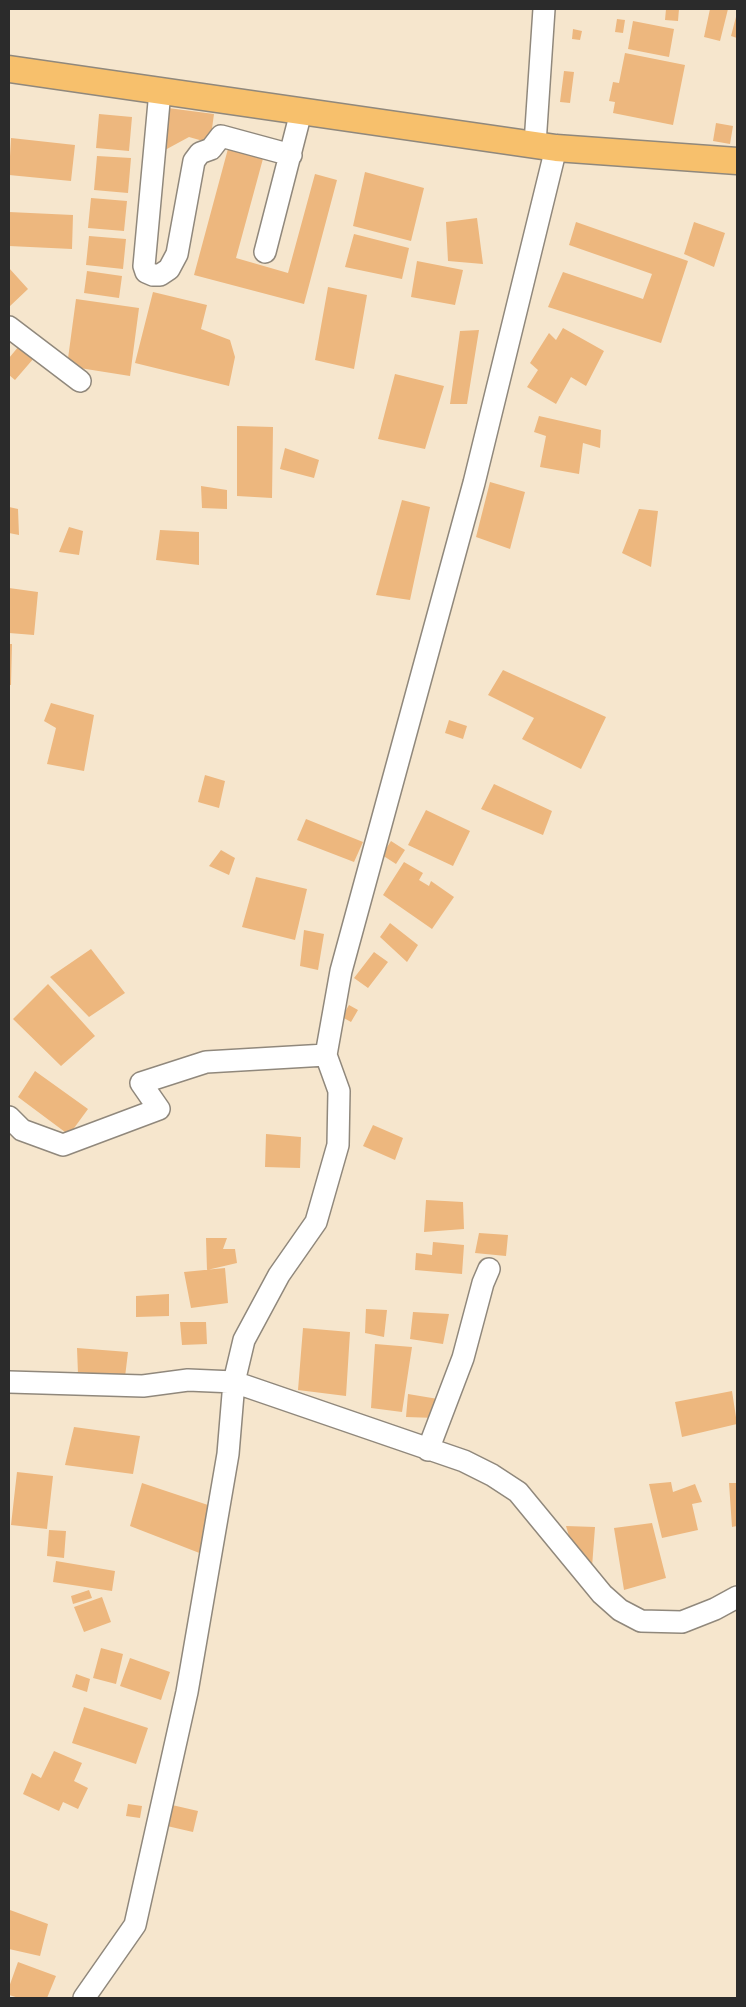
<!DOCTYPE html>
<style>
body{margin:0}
#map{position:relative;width:746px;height:2007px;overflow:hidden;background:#f6e6cd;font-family:"Shantell Sans",sans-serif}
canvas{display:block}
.frame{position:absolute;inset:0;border:10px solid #2b2b2b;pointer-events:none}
</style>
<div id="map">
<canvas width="746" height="2007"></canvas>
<div class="frame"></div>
</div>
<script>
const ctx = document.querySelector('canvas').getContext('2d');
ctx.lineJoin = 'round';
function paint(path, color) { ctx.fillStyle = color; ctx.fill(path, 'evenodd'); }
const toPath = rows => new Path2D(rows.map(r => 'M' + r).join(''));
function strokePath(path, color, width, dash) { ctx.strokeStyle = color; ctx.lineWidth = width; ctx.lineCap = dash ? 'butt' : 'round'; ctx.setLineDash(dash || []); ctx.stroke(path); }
paint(toPath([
 [666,9,679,9,678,21,665,20],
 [710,9,728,9,720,41,704,37],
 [737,13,737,38,731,36],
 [617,19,625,20,623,33,615,32],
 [633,21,674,29,669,57,628,49],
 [573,29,582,31,580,40,572,39],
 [625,53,685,65,673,125,613,113,615,102,609,101,613,82,619,83],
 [564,71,574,72,570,103,560,102],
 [168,108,214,114,210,143,189,137,165,150],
 [99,114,132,117,129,151,96,148],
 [716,123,733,126,730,144,713,141],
 [11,138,75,145,71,181,9,175],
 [229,145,264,155,236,258,288,273,315,174,337,180,304,304,194,275],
 [97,156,131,158,128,193,94,190],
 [365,172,424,188,411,241,353,226],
 [91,198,127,201,124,231,88,228],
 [9,212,73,215,72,249,9,246],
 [477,218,483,264,448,261,446,222],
 [576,222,688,261,661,343,548,307,563,272,643,299,652,274,569,245],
 [694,222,725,233,714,267,684,254],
 [354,234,409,248,402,279,345,267],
 [89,236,126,239,123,269,86,265],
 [417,261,463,270,455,305,411,297],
 [9,268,28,289,9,307],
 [87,271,122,276,119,298,84,293],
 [328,287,367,295,354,369,315,360],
 [153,292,207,305,201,329,230,340,235,357,229,386,135,363],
 [76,299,139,308,130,376,67,366],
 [563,328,604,351,586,386,571,377,556,404,527,387,538,370,530,363,549,333,556,340],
 [479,330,467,404,450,404,460,331],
 [19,346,34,358,15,380,9,375,9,358],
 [395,374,444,386,425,449,378,439],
 [539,416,601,430,600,448,583,443,579,474,540,467,546,436,534,432],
 [237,426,273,427,272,498,237,496],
 [285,448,319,460,314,478,280,469],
 [490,482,525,492,510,549,476,537],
 [201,486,227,490,227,509,202,508],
 [402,500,430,507,410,600,376,595],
 [9,507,18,509,19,535,9,533],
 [639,509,658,511,651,567,622,553],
 [69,527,83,531,79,555,59,552],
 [160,530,199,532,199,565,156,560],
 [9,588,38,592,34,635,9,633],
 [9,644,12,644,11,685,9,685],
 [503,670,606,717,581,769,522,739,534,718,488,695],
 [51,703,94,715,84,771,47,764,56,728,44,721],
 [449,720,467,726,463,739,445,733],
 [205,775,225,781,219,808,198,802],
 [494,784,552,811,543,835,481,809],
 [426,810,470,831,453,866,408,845],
 [306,819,363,842,354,862,297,840],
 [391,841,405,850,396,864,382,855],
 [221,850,235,858,229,875,209,866],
 [404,862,423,873,419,880,429,886,431,881,454,897,432,929,383,895],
 [256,877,307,889,295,940,242,927],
 [390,923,418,945,407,962,380,937],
 [304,930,324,934,318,970,300,966],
 [91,949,125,993,89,1017,50,977],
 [374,952,388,962,368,988,354,978],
 [48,984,95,1036,61,1066,13,1019],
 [349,1005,358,1010,351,1022,342,1017],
 [35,1071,88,1109,69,1135,18,1097],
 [373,1125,403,1138,395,1160,363,1146],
 [266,1134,301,1137,300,1168,265,1167],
 [426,1200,463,1202,464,1229,424,1232],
 [479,1233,508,1235,506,1256,475,1253],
 [206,1238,227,1238,223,1249,235,1249,237,1263,207,1270],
 [433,1242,464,1245,462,1274,415,1270,416,1253,432,1255],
 [225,1268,228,1303,191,1308,184,1272],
 [169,1294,169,1316,136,1317,136,1296],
 [366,1309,387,1310,384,1337,365,1333],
 [413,1312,449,1314,443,1344,410,1339],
 [180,1322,206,1322,207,1344,182,1345],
 [303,1328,350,1332,346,1396,298,1390],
 [375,1344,412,1347,402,1412,371,1408],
 [77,1348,128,1352,125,1377,78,1374],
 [732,1391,737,1424,682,1437,675,1402],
 [408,1394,438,1399,436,1418,406,1417],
 [74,1427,140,1436,133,1474,65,1465],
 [17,1472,53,1476,47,1529,11,1525],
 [671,1482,673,1492,695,1484,702,1502,692,1504,698,1530,662,1538,649,1484],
 [142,1483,214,1507,202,1554,130,1526],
 [729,1483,737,1483,737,1526,732,1527],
 [652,1523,666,1578,624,1590,614,1528],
 [566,1526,595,1527,592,1567,572,1546],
 [49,1530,66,1531,64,1558,47,1556],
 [56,1561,115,1571,112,1591,53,1582],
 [89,1590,92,1598,73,1604,71,1596],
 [102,1597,111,1622,84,1632,74,1607],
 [101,1648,123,1654,116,1684,93,1678],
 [130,1658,170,1672,161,1700,120,1686],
 [76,1674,90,1679,87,1692,72,1687],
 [84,1707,148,1728,136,1764,72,1743],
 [54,1751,82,1763,74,1781,88,1788,78,1809,63,1802,59,1811,23,1794,32,1773,41,1778],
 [128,1804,142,1806,140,1818,126,1816],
 [172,1805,198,1811,193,1832,167,1826],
 [10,1910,48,1924,40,1956,9,1949],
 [18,1962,56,1976,47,1998,19,1998,9,1995,9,1987]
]), '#edb77e');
const minor = toPath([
 [160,91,144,266,146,272,153,275,160,275,169,269,177,254,194,161,200,153,211,149,221,136,291,155],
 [535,144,544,9],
 [265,252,301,112],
 [9,327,80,381],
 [9,1117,22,1130,63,1145,159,1109,141,1083,206,1062,326,1055],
 [9,1382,143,1386,188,1380,234,1382,244,1340,279,1275,316,1222,338,1145,339,1091,326,1055,341,971,474,483,556,148],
 [428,1450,463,1358,483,1283,489,1269],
 [84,1998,135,1925,187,1692,228,1454,234,1382,464,1461,492,1475,518,1492,602,1594,620,1610,641,1621,682,1622,715,1609,737,1597]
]);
const major = toPath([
 [9,69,556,148,737,161]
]);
strokePath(minor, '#90887c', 24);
strokePath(major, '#90887c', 29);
strokePath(minor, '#fff', 21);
strokePath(major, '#f7c06c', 26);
</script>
